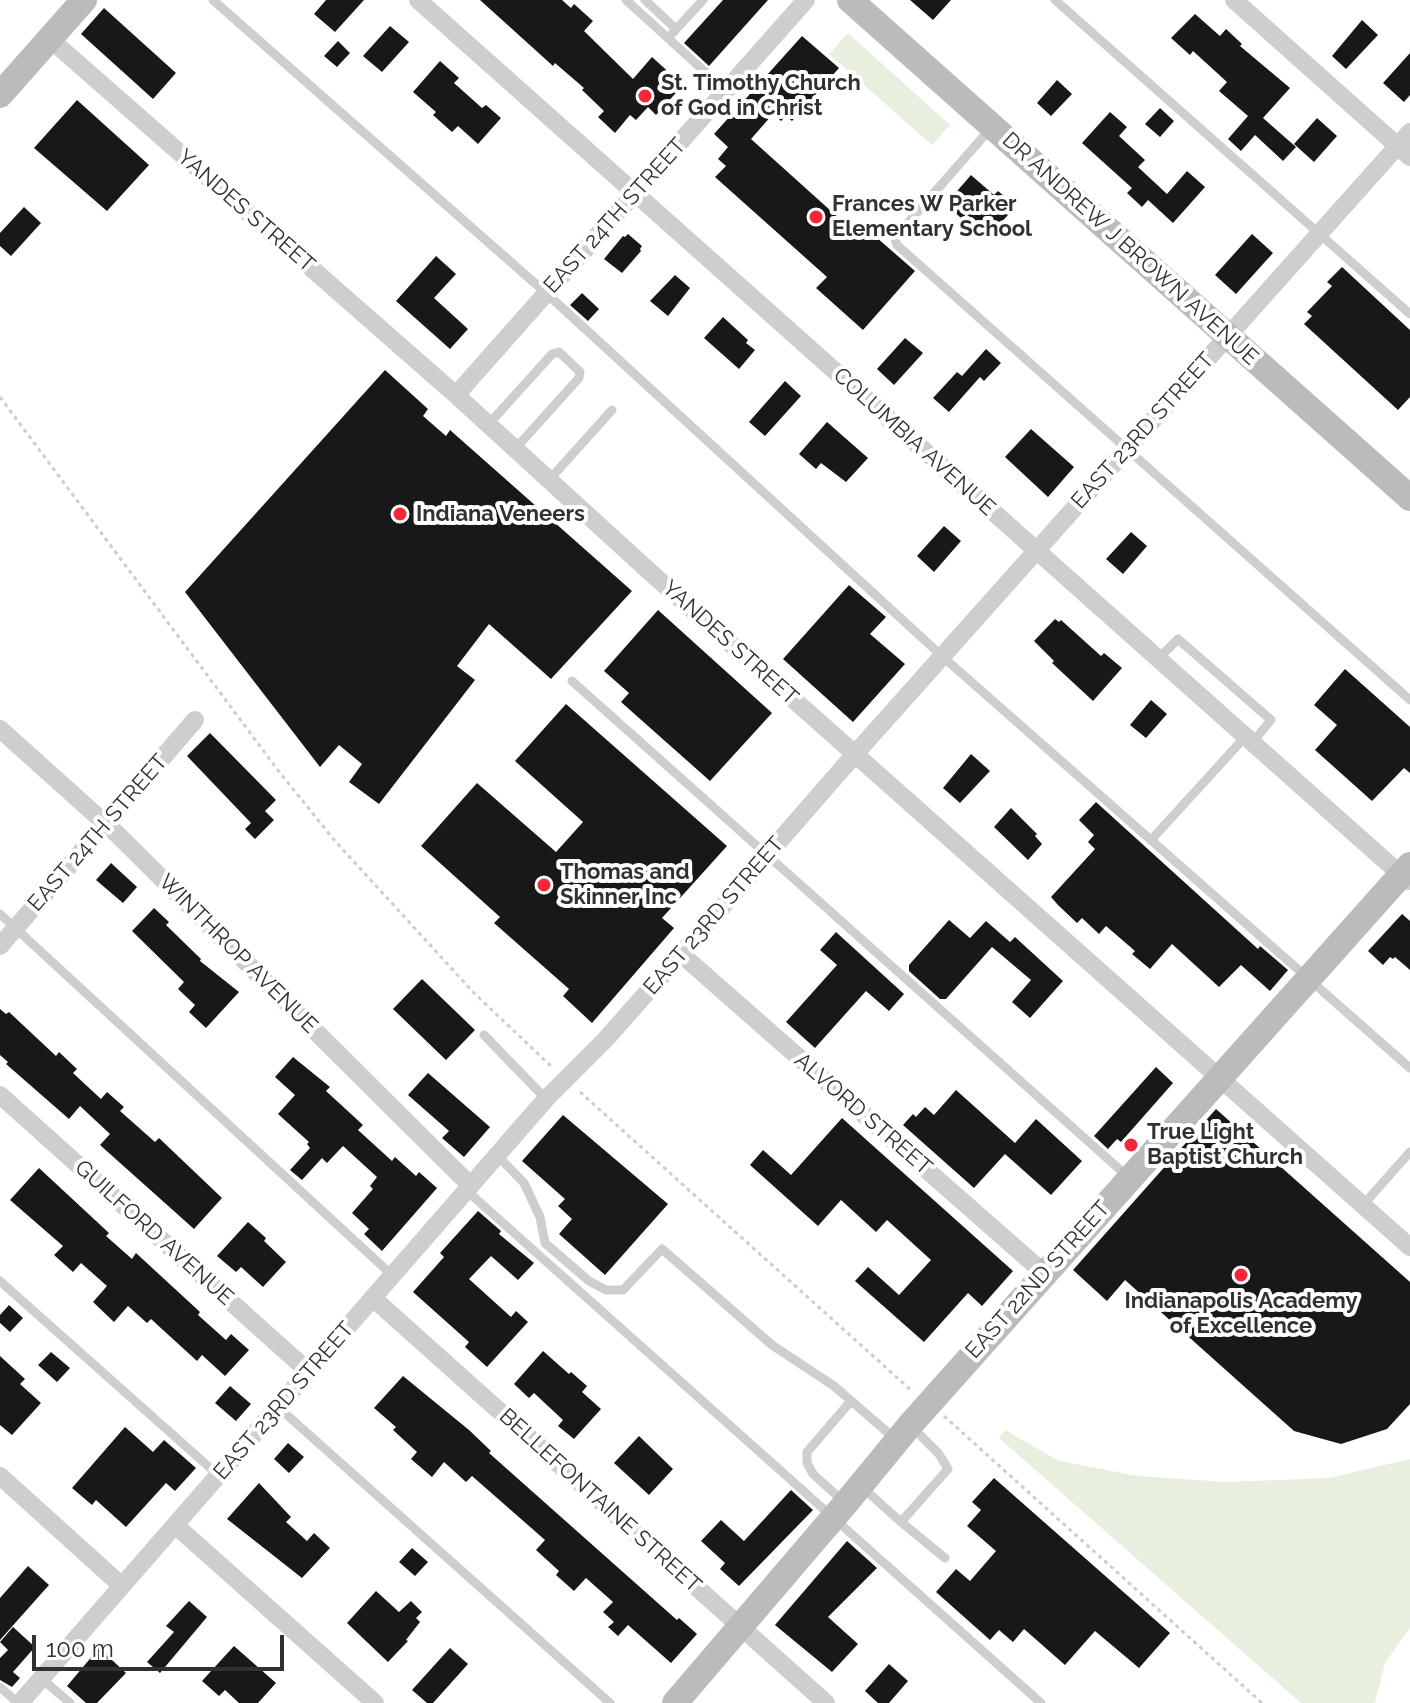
<!DOCTYPE html>
<style>
body{margin:0}
#map{position:relative;width:1410px;height:1703px;overflow:hidden;background:#fff;font-family:Raleway,sans-serif}
canvas{display:block}
.scale{position:absolute;left:32px;top:1635px;width:252px;height:36px;box-sizing:border-box;border:4px solid #313131;border-top:0;padding-left:10px;font-size:24px;line-height:28px;white-space:nowrap;color:#313131;-webkit-text-stroke:6px #fff;paint-order:stroke}
</style>
<div id="map">
<canvas width="1410" height="1703"></canvas>
<div class="scale">100 m</div>
</div>
<script>
const ctx = document.querySelector('canvas').getContext('2d');
ctx.lineJoin = 'round';
function paint(path, color) { ctx.fillStyle = color; ctx.fill(path, 'evenodd'); }
const toPath = rows => new Path2D(rows.map(r => 'M' + r).join(''));
function strokePath(path, color, width, dash) { ctx.strokeStyle = color; ctx.lineWidth = width; ctx.lineCap = dash ? 'butt' : 'round'; ctx.setLineDash(dash || []); ctx.stroke(path); }
function label(font, color, halo, rows, align = 'center') {
  ctx.font = font + ' Raleway,sans-serif'; ctx.lineWidth = 8; ctx.setLineDash([]); ctx.textBaseline = 'middle'; ctx.strokeStyle = halo; ctx.fillStyle = color; for (const [text, x, y, turn = 0] of rows) {
    ctx.save(); ctx.translate(x, y); ctx.rotate((+turn || 0) * Math.PI / 180); ctx.textAlign = isNaN(turn) ? turn : align; if (halo) ctx.strokeText(text, 0, 0); ctx.fillText(text, 0, 0); ctx.restore();
  }
}
paint(toPath([
 [848,33,950,125,932,145,829,54],
 [1005,1430,1059,1461,1138,1476,1227,1482,1329,1478,1410,1459,1410,1628,1385,1663,1375,1703,1301,1703,999,1438]
]), '#e8efdf');
paint(toPath([
 [326,0,364,0,335,32,314,14],
 [480,0,562,0,571,8,574,4,593,21,584,31,633,79,652,57,683,85,656,115,648,107,636,120,630,115,615,133,598,117,604,111,582,90,584,88,555,63,553,66],
 [723,0,768,0,709,66,684,43],
 [910,0,951,0,933,20],
 [104,8,176,73,153,99,81,34],
 [1195,14,1220,36,1226,29,1242,44,1240,46,1290,88,1263,118,1296,147,1283,161,1255,135,1241,151,1228,139,1248,116,1219,91,1227,82,1193,51,1190,55,1171,38],
 [1362,20,1378,35,1346,69,1332,56],
 [390,26,409,42,382,72,363,56],
 [802,36,839,68,792,121,786,116,781,121,773,114,751,139,861,238,868,230,915,271,863,330,816,288,827,277,715,177,726,166,718,159,728,147,714,134],
 [338,41,350,53,337,67,324,56],
 [1410,53,1410,95,1404,102,1383,83],
 [440,61,459,78,454,83,482,108,486,105,501,118,478,144,458,126,452,132,433,115,436,112,413,92],
 [1057,80,1072,94,1051,116,1037,103],
 [77,100,149,165,107,211,34,148],
 [1160,108,1174,121,1160,137,1145,124],
 [1110,112,1127,127,1119,136,1145,160,1138,167,1167,194,1187,171,1205,187,1173,223,1148,200,1142,207,1127,193,1132,188,1082,143],
 [1317,118,1337,136,1314,162,1294,144],
 [971,175,994,195,998,191,1016,206,990,235,966,214,962,219,946,204],
 [24,207,41,223,11,256,0,246,0,233],
 [628,234,642,246,640,249,641,251,622,273,604,259,623,236,625,237],
 [1252,234,1273,253,1236,294,1215,275],
 [436,256,456,274,434,298,468,329,450,349,396,301],
 [1342,267,1410,330,1410,397,1398,410,1304,324,1312,316,1307,312,1332,286,1327,282],
 [675,275,690,288,668,316,650,301],
 [582,293,599,309,588,321,570,305],
 [723,317,748,340,746,343,755,350,739,369,704,338],
 [905,338,923,353,894,385,877,369],
 [986,349,1001,363,984,381,980,377,949,412,933,398,957,372,962,376],
 [385,370,428,409,423,416,446,436,450,430,632,591,551,679,489,624,457,666,475,680,379,804,349,782,362,764,339,745,320,767,185,592],
 [785,381,801,396,765,436,749,422],
 [827,422,868,458,846,482,821,463,816,469,799,454],
 [1031,429,1074,467,1048,497,1005,457],
 [944,526,961,541,934,572,917,556],
 [1131,532,1147,546,1123,574,1106,559],
 [849,585,886,617,870,634,905,664,853,722,783,659],
 [658,610,772,713,710,781,621,702,629,693,604,671],
 [1055,619,1059,622,1061,620,1101,656,1104,653,1122,668,1093,701,1052,663,1054,661,1034,641],
 [1345,669,1410,727,1410,773,1404,768,1372,801,1315,750,1337,725,1314,705],
 [1151,700,1167,714,1146,738,1130,725],
 [566,704,727,846,662,918,674,928,592,1023,563,996,569,989,494,923,500,917,421,846,477,783,556,852,583,822,515,761],
 [210,733,276,800,265,811,274,820,255,839,245,829,251,823,187,756],
 [971,754,990,771,960,803,943,788],
 [1096,802,1258,949,1260,946,1288,970,1270,991,1241,965,1219,987,1172,944,1150,969,1132,954,1135,951,1106,926,1099,934,1082,918,1077,923,1058,905,1051,897,1095,849,1088,842,1094,835,1079,820],
 [1011,808,1037,834,1035,836,1042,844,1028,860,994,827],
 [111,863,137,887,123,903,96,880],
 [154,908,169,922,166,925,201,959,200,961,239,992,206,1028,189,1012,195,1005,178,989,184,982,132,931],
 [1402,914,1410,921,1410,970,1395,957,1393,959,1390,957,1383,965,1368,951],
 [949,920,970,938,986,921,1010,942,1015,937,1063,981,1030,1018,1012,1002,1031,980,992,947,946,999,940,999,909,971,909,965],
 [836,932,904,994,889,1011,866,991,815,1048,786,1022,837,965,820,950],
 [422,979,475,1030,446,1060,393,1009],
 [0,1009,6,1014,9,1012,56,1056,59,1052,77,1069,73,1073,101,1099,107,1092,124,1107,120,1111,155,1142,159,1138,222,1198,194,1229,100,1145,110,1134,80,1106,69,1119,6,1064,8,1062,0,1055],
 [293,1057,330,1087,326,1091,363,1125,358,1130,392,1161,395,1157,416,1176,419,1172,437,1188,382,1251,364,1234,369,1229,352,1213,373,1189,370,1186,377,1177,343,1146,327,1163,322,1158,302,1180,290,1170,310,1148,307,1144,309,1142,278,1114,295,1095,275,1077],
 [1156,1067,1173,1083,1121,1142,1117,1139,1108,1149,1094,1136],
 [428,1073,490,1127,464,1157,442,1138,449,1131,408,1095],
 [956,1090,1015,1143,1036,1119,1082,1161,1051,1195,1005,1154,974,1188,903,1125,913,1114,916,1117,925,1107,934,1115],
 [1216,1109,1410,1282,1410,1404,1387,1429,1341,1444,1294,1431,1125,1280,1107,1301,1073,1270],
 [563,1115,668,1204,605,1275,559,1234,572,1219,558,1206,565,1199,522,1161],
 [842,1118,1013,1271,982,1306,968,1293,924,1342,855,1281,868,1267,899,1295,931,1260,887,1220,876,1232,841,1200,818,1226,750,1165,763,1150,791,1175],
 [39,1168,109,1233,106,1236,132,1259,136,1253,200,1312,198,1315,226,1340,231,1334,249,1350,225,1376,202,1355,197,1361,151,1319,147,1323,128,1306,114,1322,93,1302,107,1286,81,1263,73,1272,54,1255,63,1246,10,1200],
 [478,1211,501,1231,499,1234,534,1263,518,1280,491,1256,469,1279,511,1317,516,1311,528,1322,487,1367,465,1347,469,1342,413,1292,444,1257,440,1253],
 [248,1222,266,1238,264,1241,286,1262,263,1287,241,1267,236,1272,217,1256],
 [9,1305,23,1318,10,1332,0,1323,0,1315],
 [543,1351,569,1374,571,1372,587,1386,582,1392,601,1409,574,1439,558,1426,563,1420,534,1393,529,1398,514,1384],
 [51,1352,70,1368,57,1382,38,1365],
 [0,1356,25,1379,20,1384,41,1403,12,1435,0,1425],
 [403,1376,469,1430,491,1451,489,1453,677,1620,679,1618,697,1634,671,1663,628,1625,618,1636,608,1627,614,1622,603,1612,613,1602,586,1578,574,1591,556,1575,559,1571,536,1550,545,1540,472,1476,466,1482,444,1462,432,1477,411,1459,417,1452,393,1430,396,1427,374,1408],
 [230,1386,251,1404,236,1421,215,1403],
 [125,1427,153,1452,164,1440,196,1468,175,1491,166,1483,126,1527,96,1500,92,1505,72,1488],
 [639,1436,673,1469,649,1495,614,1463],
 [288,1443,304,1457,289,1473,274,1459],
 [994,1478,1170,1633,1139,1668,1095,1631,1065,1665,1024,1629,1013,1642,999,1630,990,1640,936,1592,956,1569,970,1581,996,1551,967,1526,981,1510,972,1502],
 [259,1483,291,1517,286,1522,307,1541,314,1533,330,1548,302,1578,227,1519],
 [791,1490,813,1510,739,1586,720,1569,725,1563,701,1541,721,1520,744,1541],
 [847,1541,877,1568,828,1617,858,1644,832,1672,775,1625],
 [412,1548,428,1562,415,1576,399,1562],
 [28,1566,49,1585,0,1640,0,1598],
 [376,1591,399,1612,411,1601,422,1612,416,1618,420,1622,406,1640,408,1641,388,1662,347,1623],
 [189,1601,207,1617,160,1673,147,1662,174,1632,166,1626],
 [13,1627,35,1647,13,1672,20,1678,12,1687,0,1680,0,1658,8,1650,0,1642],
 [234,1646,276,1683,258,1703,239,1703,225,1690,219,1696,202,1681],
 [99,1648,126,1673,97,1703,86,1703,67,1686],
 [450,1648,468,1664,433,1703,427,1703,412,1690],
 [889,1664,908,1681,889,1703,878,1703,865,1691]
]), '#181818');
strokePath(toPath([
 [0,397,277,769,335,841,474,993,553,1068],
 [580,1092,913,1392],
 [944,1416,1262,1703]
]), '#cecece', 3, [4, 4]);
strokePath(toPath([
 [213,0,546,293,943,657,1410,1068],
 [626,0,726,91],
 [645,0,676,29],
 [1055,0,1410,314],
 [668,38,703,0],
 [990,129,899,233,895,239,897,245,1410,700],
 [488,425,552,354,559,352,580,372,579,378,515,449],
 [549,480,612,410],
 [1158,659,1178,639,1271,720,1252,743],
 [572,681,1127,1176],
 [1152,839,1245,737],
 [0,914,393,1276],
 [484,1035,546,1099],
 [497,1155,524,1183,540,1217,545,1243,589,1281,606,1290,623,1290,662,1249,772,1345,834,1386,894,1438],
 [466,1190,1041,1703],
 [1363,1205,1410,1152],
 [0,1281,218,1475],
 [278,1407,610,1703],
 [912,1427,939,1454,948,1469,901,1522,945,1558],
 [862,1487,901,1522],
 [844,1502,813,1474,807,1463,807,1452,851,1401],
 [42,1679,70,1703],
 [0,1687,18,1703]
]), '#cecece', 9);
strokePath(toPath([
 [418,0,1408,881],
 [1234,0,1410,157],
 [50,39,456,395,650,572,1410,1247],
 [456,395,806,0],
 [0,729,118,835,470,1185],
 [0,946,195,720],
 [681,954,1044,1273],
 [0,1095,309,1372],
 [374,1299,826,1703],
 [0,1476,122,1586],
 [175,1525,375,1703],
 [20,1703,546,1099,605,1040,681,954,855,754,1410,132]
]), '#cecece', 18);
strokePath(toPath([
 [850,0,1410,498],
 [0,95,84,0],
 [675,1703,846,1503,910,1425,1410,865]
]), '#bbb', 26);
for (const [x, y, r, color] of [
 [645,96,8,"#f72538"],
 [816,217,8,"#f72538"],
 [400,514,8,"#f72538"],
 [544,885,8,"#f72538"],
 [1131,1145,8,"#f72538"],
 [1241,1275,8,"#f72538"]
]) { const dot = new Path2D(); dot.arc(x, y, r, 0, 2 * Math.PI); ctx.fillStyle = color; ctx.fill(dot); strokePath(dot, '#fff', 3); }
label('bold 22px', '#313131', '#fff', [
 ["St. Timothy Church",661,83],
 ["of God in Christ",661,108],
 ["Frances W Parker",832,204],
 ["Elementary School",832,229],
 ["Indiana Veneers",416,514],
 ["Thomas and",560,872],
 ["Skinner Inc",560,897],
 ["True Light",1147,1132],
 ["Baptist Church",1147,1157],
 ["Indianapolis Academy",1241,1301,"center"],
 ["of Excellence",1241,1326,"center"]
], 'left');
label('22px', '#313131', '#fff', [
 ["YANDES STREET",246,211,41],
 ["EAST 24TH STREET",615,216,-48],
 ["DR ANDREW J BROWN AVENUE",1130,249,42],
 ["EAST 23RD STREET",1143,431,-48],
 ["COLUMBIA AVENUE",914,442,42],
 ["YANDES STREET",730,643,42],
 ["EAST 24TH STREET",98,833,-49],
 ["EAST 23RD STREET",714,916,-49],
 ["WINTHROP AVENUE",238,954,45],
 ["ALVORD STREET",863,1114,41],
 ["GUILFORD AVENUE",154,1233,42],
 ["EAST 22ND STREET",1038,1280,-48],
 ["EAST 23RD STREET",284,1401,-49],
 ["BELLEFONTAINE STREET",600,1501,42]
]);
</script>
